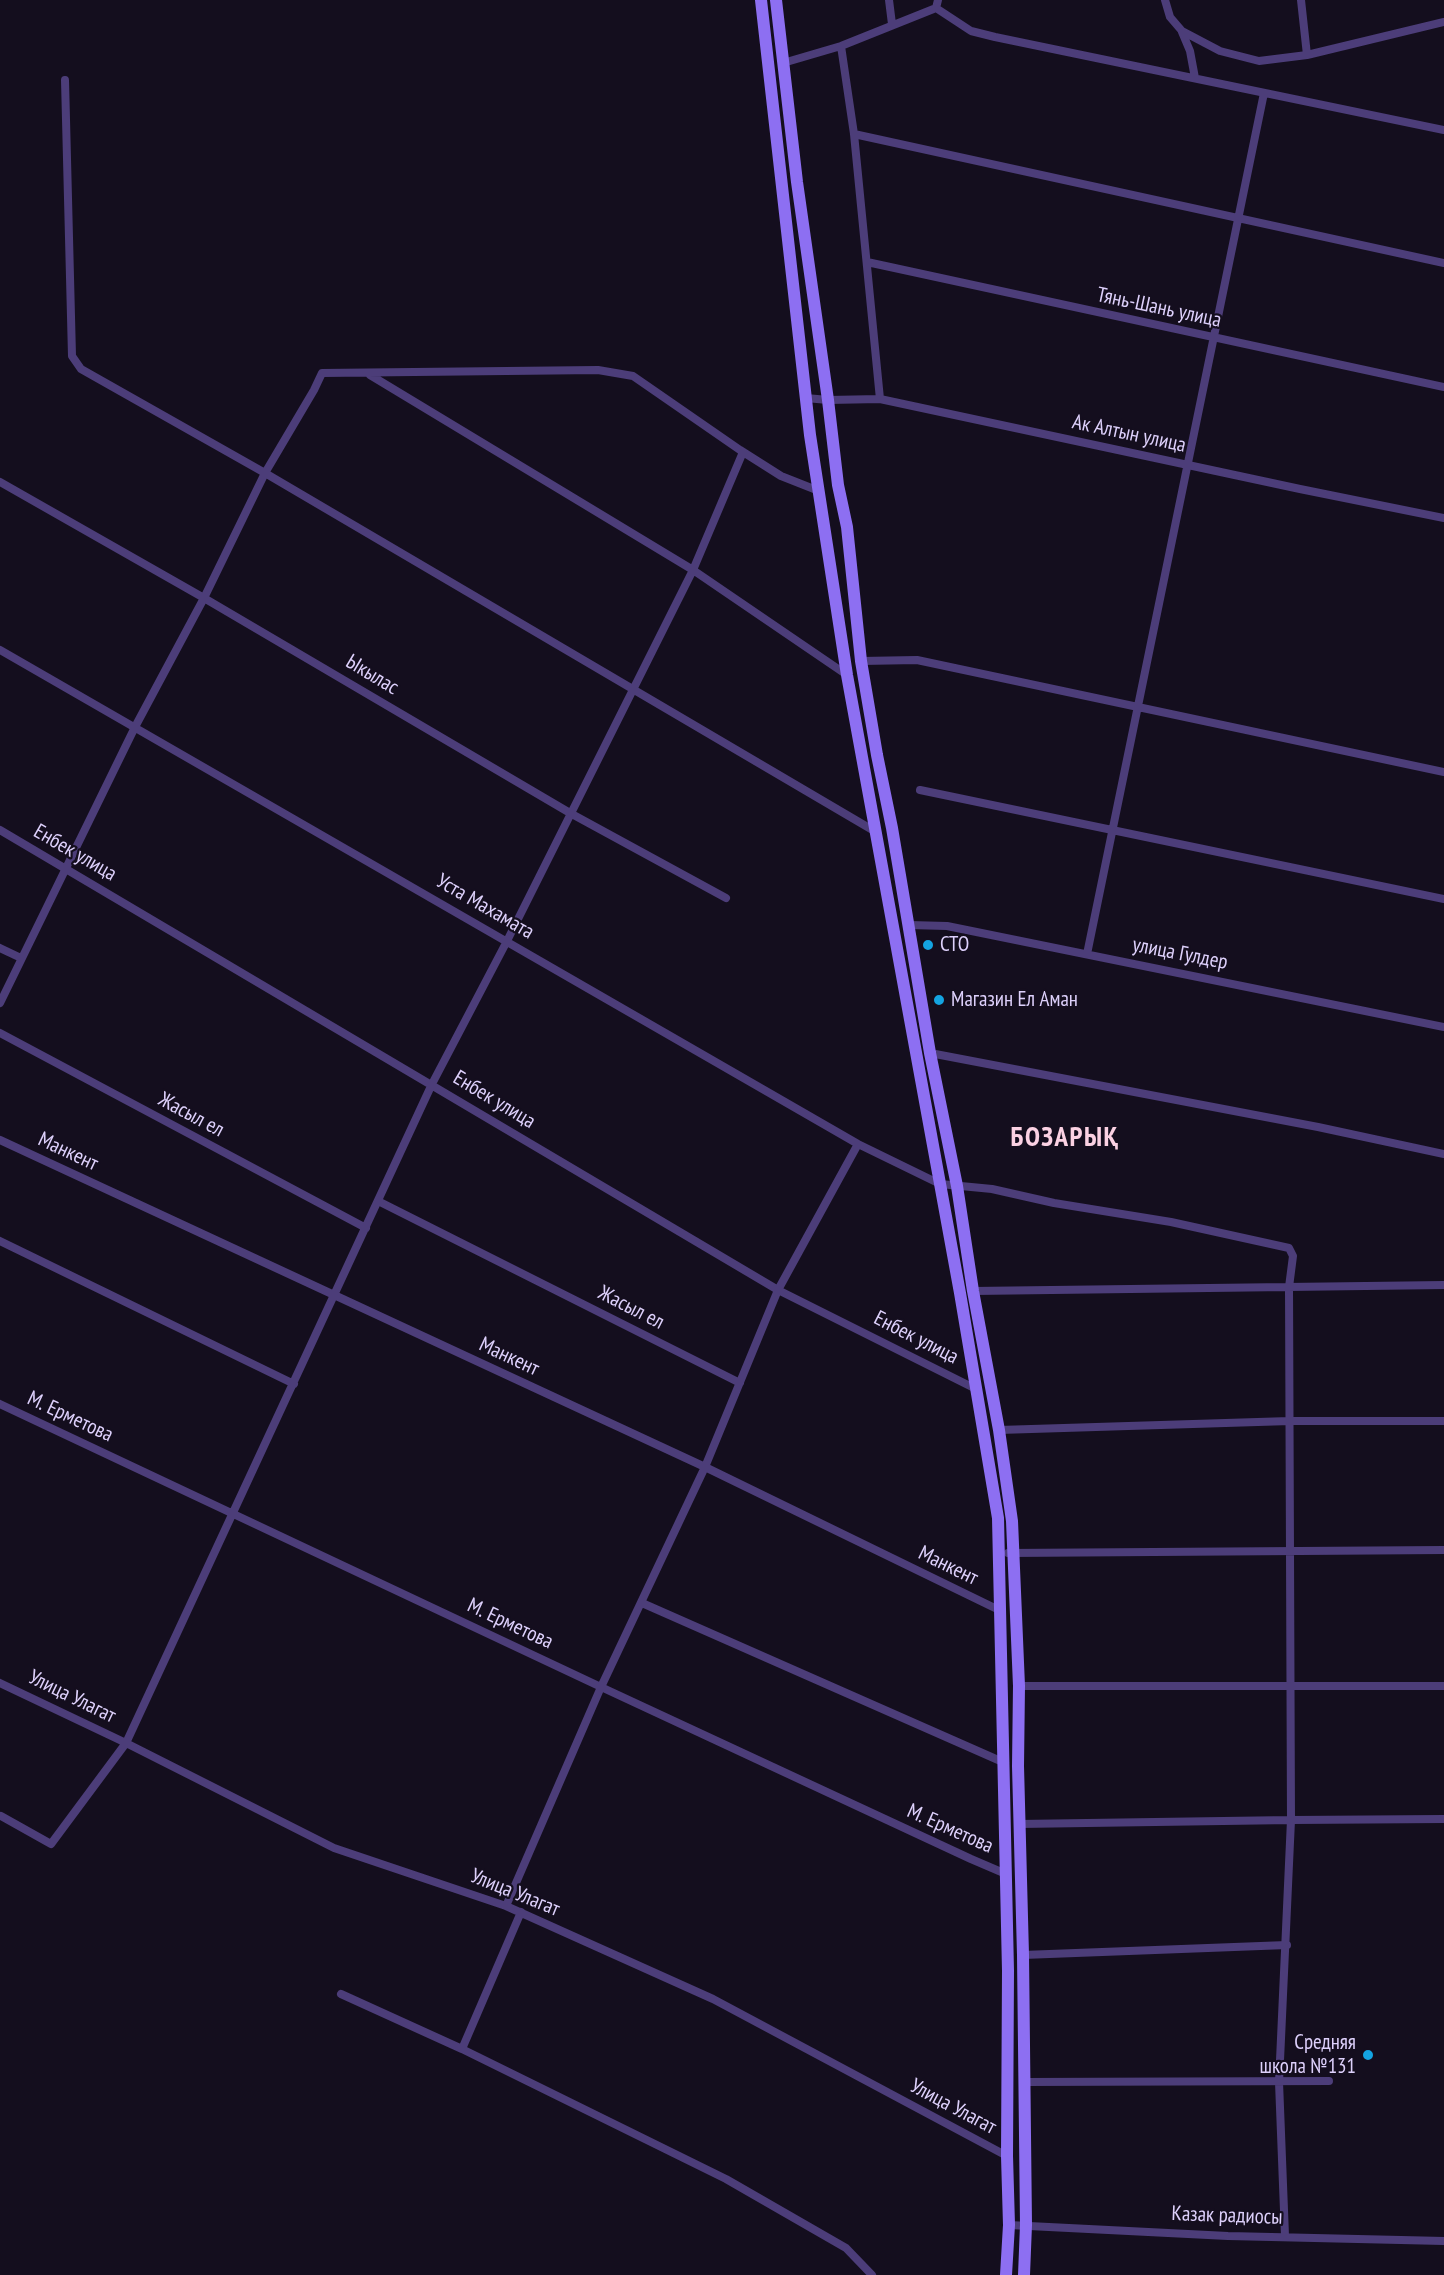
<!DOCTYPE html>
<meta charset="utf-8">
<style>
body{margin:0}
canvas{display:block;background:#140e1e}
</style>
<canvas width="1444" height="2275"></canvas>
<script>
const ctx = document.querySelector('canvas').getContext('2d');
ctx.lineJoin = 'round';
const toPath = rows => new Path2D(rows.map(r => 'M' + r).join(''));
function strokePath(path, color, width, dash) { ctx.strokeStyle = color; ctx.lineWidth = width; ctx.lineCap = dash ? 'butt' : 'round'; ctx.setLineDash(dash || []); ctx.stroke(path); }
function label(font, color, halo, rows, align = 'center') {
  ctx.font = font + ' "PT Sans Narrow",sans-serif'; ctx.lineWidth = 4.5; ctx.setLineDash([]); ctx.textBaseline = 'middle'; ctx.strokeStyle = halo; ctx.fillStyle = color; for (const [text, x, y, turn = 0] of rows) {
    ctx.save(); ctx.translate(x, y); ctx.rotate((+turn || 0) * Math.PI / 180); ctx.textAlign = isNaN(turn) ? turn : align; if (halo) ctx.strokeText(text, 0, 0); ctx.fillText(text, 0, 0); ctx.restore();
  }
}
strokePath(toPath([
 [889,0,892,24],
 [1165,0,1170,17,1182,31,1220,51,1259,61,1307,55,1444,22],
 [1301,0,1307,55],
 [936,8,971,31,995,37,1444,130],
 [1182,32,1190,51,1195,78],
 [841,46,854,134,880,399],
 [783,63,841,46,936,8,938,0],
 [65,80,72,356,81,369,265,473,876,832],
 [854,134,1444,263],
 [867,262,1444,387],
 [370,375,693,570,847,675],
 [806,398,828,400,880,399,1300,489,1444,518],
 [0,482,204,598,570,813,726,898],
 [0,650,858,1144,940,1184,992,1189,1054,1203,1171,1222,1289,1248,1293,1256,1289,1287,1291,1820,1279,2082,1285,2236],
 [861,661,917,660,1444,772],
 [920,790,1444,899],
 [0,830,778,1290,976,1389],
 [909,925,947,926,1444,1027],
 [0,948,21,958],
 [1087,954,1264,93],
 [0,1003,135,727,204,598,265,473,314,390,322,373,598,370,633,376,740,450,781,476,819,491],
 [0,1033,366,1228],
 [930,1053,1318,1127,1444,1154],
 [0,1140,705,1467,1001,1611],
 [378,1201,740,1383],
 [0,1241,294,1384],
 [973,1291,1444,1285],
 [0,1404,601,1687,971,1859,1006,1874],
 [999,1430,1290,1421,1444,1421],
 [1008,1553,1444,1550],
 [642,1603,1005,1763],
 [0,1683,126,1743,334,1848,506,1906,713,1999,1007,2156],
 [1019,1686,1444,1686],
 [1,1816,51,1844,126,1743,432,1084,507,941,693,570,743,452],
 [1019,1824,1291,1820,1444,1819],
 [506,1906,601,1687,705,1467,778,1290,858,1144],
 [1023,1955,1287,1945],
 [341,1994,462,2049,726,2179,846,2248,872,2275],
 [462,2049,521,1912],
 [1025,2082,1329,2081],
 [1009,2225,1228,2236,1444,2241]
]), '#4c3d79', 8);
strokePath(toPath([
 [761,0,810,435,847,675,960,1293,998,1518,1008,1971,1007,2156,1009,2225,1006,2275],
 [776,0,797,182,828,400,838,485,847,527,861,661,877,755,892,828,930,1053,957,1186,973,1291,999,1430,1012,1521,1019,1686,1018,1766,1023,1955,1026,2225,1024,2275]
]), '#8d6ff2', 12);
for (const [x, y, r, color] of [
 [928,945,6,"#14a4e2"],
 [939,1000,6,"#14a4e2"],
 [1368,2055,6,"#14a4e2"]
]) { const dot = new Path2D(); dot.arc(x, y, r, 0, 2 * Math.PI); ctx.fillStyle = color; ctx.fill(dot); strokePath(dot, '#140e1e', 2); }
label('21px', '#ddd0fb', '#140e1e', [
 ["Тянь-Шань улица",1159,308,12],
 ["Ак Алтын улица",1129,434,12],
 ["Ыкылас",372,675,31],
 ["Енбек улица",75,853,30],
 ["Уста Махамата",485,907,30],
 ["улица Гулдер",1180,954,11],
 ["Енбек улица",494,1100,31],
 ["Жасыл ел",191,1115,28],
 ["Манкент",68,1152,25],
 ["Жасыл ел",631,1308,27],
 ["Енбек улица",916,1338,27],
 ["Манкент",509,1357,25],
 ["М. Ерметова",70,1417,25],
 ["Манкент",948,1566,26],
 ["М. Ерметова",510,1624,25],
 ["Улица Улагат",72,1697,26],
 ["М. Ерметова",950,1829,24],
 ["Улица Улагат",515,1893,22],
 ["Улица Улагат",953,2107,28],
 ["Казак радиосы",1227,2216,2]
]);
label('21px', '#ddd0fb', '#140e1e', [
 ["СТО",940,945],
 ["Магазин Ел Аман",951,1000],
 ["Средняя",1356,2043,"right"],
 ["школа №131",1356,2067,"right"]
], 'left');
ctx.letterSpacing = '1.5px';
label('bold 27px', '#fbd1e3', '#140e1e', [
 ["БОЗАРЫҚ",1065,1138]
]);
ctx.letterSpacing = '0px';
</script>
